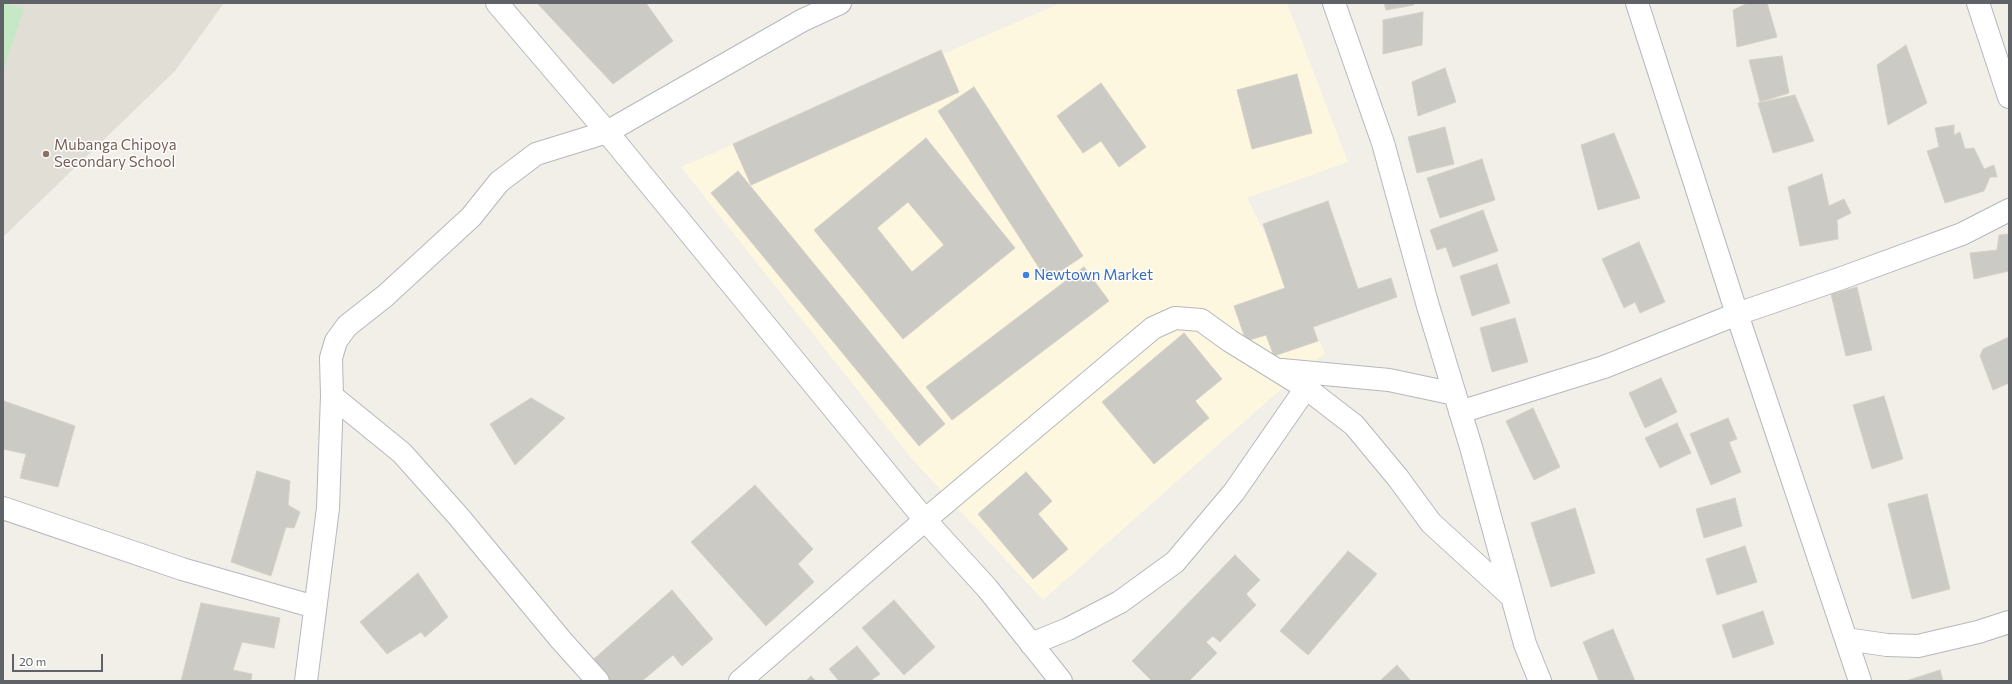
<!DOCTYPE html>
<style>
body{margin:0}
#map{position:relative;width:2012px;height:684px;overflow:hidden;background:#f1efe8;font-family:Commissioner,sans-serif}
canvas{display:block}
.frame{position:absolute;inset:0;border:4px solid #5f6368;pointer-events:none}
.scale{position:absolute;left:12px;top:654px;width:91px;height:18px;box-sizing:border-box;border:2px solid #5f6368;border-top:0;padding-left:5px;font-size:12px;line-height:14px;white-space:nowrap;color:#5f6368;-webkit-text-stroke:3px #fff;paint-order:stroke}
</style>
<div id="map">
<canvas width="2012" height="684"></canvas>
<div class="frame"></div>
<div class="scale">20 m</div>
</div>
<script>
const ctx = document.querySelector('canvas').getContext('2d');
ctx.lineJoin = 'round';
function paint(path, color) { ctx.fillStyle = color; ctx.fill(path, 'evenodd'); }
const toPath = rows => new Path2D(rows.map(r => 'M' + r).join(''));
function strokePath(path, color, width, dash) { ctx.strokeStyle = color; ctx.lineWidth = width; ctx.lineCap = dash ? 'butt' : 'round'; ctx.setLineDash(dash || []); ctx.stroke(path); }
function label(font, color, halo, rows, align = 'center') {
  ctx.font = font + ' Commissioner,sans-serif'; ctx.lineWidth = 3; ctx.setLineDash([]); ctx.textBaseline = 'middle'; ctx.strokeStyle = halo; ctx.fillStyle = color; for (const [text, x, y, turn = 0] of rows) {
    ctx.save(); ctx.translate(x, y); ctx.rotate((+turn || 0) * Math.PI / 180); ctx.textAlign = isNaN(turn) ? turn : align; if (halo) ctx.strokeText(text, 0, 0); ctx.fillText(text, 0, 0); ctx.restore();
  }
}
paint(toPath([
 [1061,3,1287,3,1348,162,1247,198,1325,353,1263,405,1043,600,912,459,681,167]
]), '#fef7e0');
paint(toPath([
 [3,3,224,3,175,71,3,237]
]), '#e1ded6');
paint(toPath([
 [3,3,24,9,3,71]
]), '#c5e8c5');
const building = toPath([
 [537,3,646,3,673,41,613,84,537,3],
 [1384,3,1414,3,1414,5,1386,10,1384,3],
 [1748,3,1767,3,1777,37,1737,47,1733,10,1748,3],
 [1423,12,1422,45,1383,54,1383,20,1423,12],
 [1906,45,1927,103,1888,125,1877,65,1906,45],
 [941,50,959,92,751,185,733,144,941,50],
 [1782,56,1789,93,1760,102,1749,60,1782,56],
 [1445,68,1456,102,1418,116,1412,82,1445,68],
 [1297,74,1312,133,1252,149,1237,90,1297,74],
 [1101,83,1146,147,1119,167,1101,141,1083,153,1057,116,1101,83],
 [974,87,1083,256,1047,280,938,111,974,87],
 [1795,95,1814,141,1773,153,1758,103,1795,95],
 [1954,125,1954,135,1960,132,1965,149,1974,148,1984,169,1994,165,1997,177,1990,177,1984,191,1945,203,1927,151,1939,147,1935,128,1954,125],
 [1445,127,1454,164,1417,173,1408,137,1445,127],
 [1614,133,1640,198,1598,210,1581,145,1614,133],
 [926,138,1015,248,903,339,814,230,926,138],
 [908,202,944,245,912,272,877,228,908,202],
 [1482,159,1495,200,1440,218,1427,178,1482,159],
 [738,171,945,424,919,446,711,193,738,171],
 [1822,174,1829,206,1844,199,1851,213,1837,220,1838,239,1800,246,1788,187,1822,174],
 [1328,201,1358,289,1391,278,1397,297,1313,327,1318,341,1274,356,1266,335,1246,341,1234,306,1285,288,1263,224,1328,201],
 [1483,210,1498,251,1453,267,1446,247,1437,250,1430,230,1483,210],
 [2009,234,2009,271,1974,279,1970,253,1997,250,1999,235,2009,234],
 [1639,242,1665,302,1640,313,1635,302,1624,308,1602,259,1639,242],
 [1497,264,1510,303,1472,316,1460,276,1497,264],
 [1084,267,1109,301,952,420,926,387,1084,267],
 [1857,287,1872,350,1846,356,1831,294,1857,287],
 [1515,318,1528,362,1492,372,1480,328,1515,318],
 [1184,333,1222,379,1195,401,1209,418,1154,464,1102,402,1184,333],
 [2009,337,2009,383,1993,390,1980,356,1983,349,2009,337],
 [1661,378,1677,412,1645,428,1629,393,1661,378],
 [1884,396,1903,459,1872,469,1853,405,1884,396],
 [531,398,565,418,515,465,490,424,531,398],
 [4,401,75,426,58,487,20,478,26,454,3,449,4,401],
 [1533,408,1560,467,1534,480,1506,421,1533,408],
 [1728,418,1737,439,1729,442,1741,472,1711,485,1690,434,1728,418],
 [1677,423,1691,453,1660,468,1645,438,1677,423],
 [257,471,290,481,288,505,300,512,294,528,286,527,271,576,231,562,257,471],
 [1026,472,1052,501,1038,514,1068,549,1033,579,978,514,1026,472],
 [755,485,813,549,798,564,814,582,766,626,691,542,755,485],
 [1927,494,1950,589,1912,599,1888,504,1927,494],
 [1735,498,1742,526,1704,538,1696,509,1735,498],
 [1575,508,1595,573,1551,587,1531,523,1575,508],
 [1745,546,1757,582,1717,595,1706,559,1745,546],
 [1348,551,1377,574,1308,655,1280,631,1348,551],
 [1235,555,1260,580,1246,594,1256,605,1220,642,1213,636,1206,642,1217,653,1189,681,1152,681,1132,661,1235,555],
 [418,573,448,617,425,637,421,632,387,654,360,622,418,573],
 [672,590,713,639,682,666,673,655,642,681,601,681,587,665,672,590],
 [894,600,935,647,904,675,862,628,894,600],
 [201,603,280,618,274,648,242,642,233,670,252,674,251,681,181,681,201,603],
 [1763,611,1774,644,1733,658,1722,625,1763,611],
 [1613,629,1635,681,1599,681,1583,642,1613,629],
 [857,646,880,674,870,681,839,681,829,669,857,646],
 [1397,665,1411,681,1380,681,1397,665],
 [1940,670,1943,681,1906,681,1940,670],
 [811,676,816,681,806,681,811,676]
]);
paint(building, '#cccac5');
strokePath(building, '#d6d1c6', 1);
const minor = toPath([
 [497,3,607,132,925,520,987,588,1061,681],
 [1334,3,1383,143,1428,306,1471,447,1525,644,1540,681],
 [1637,3,1737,314,1860,681],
 [1978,3,2009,97],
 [1282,370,1389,380,1455,394],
 [332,396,402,453,459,517,561,640,598,681],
 [1460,412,1604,367,1737,314,1842,278,1962,234,2009,210],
 [3,508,182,569,315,607],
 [1846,639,1887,645,1918,646,1978,632,2009,622],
 [1031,644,1068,629,1120,602,1175,562,1234,492,1306,388],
 [306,681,328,508,332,396,331,358,336,341,347,326,385,296,471,217,499,182,536,154,607,132,803,20,840,3],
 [740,681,925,520,1153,328,1175,318,1201,320,1230,341,1306,388,1354,425,1398,478,1431,523,1511,596]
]);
strokePath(minor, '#b5b8bc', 24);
strokePath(minor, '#fff', 22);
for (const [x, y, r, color] of [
 [46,154,4,"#8d6e63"],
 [1026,275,4,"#3f7fe0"]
]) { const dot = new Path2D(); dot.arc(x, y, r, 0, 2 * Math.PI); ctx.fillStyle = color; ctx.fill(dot); strokePath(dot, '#fff', 1.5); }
label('15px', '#785e54', '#fff', [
 ["Mubanga Chipoya",54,145],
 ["Secondary School",54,162]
], 'left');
label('15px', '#366cbe', '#fff', [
 ["Newtown Market",1034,275]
], 'left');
</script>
